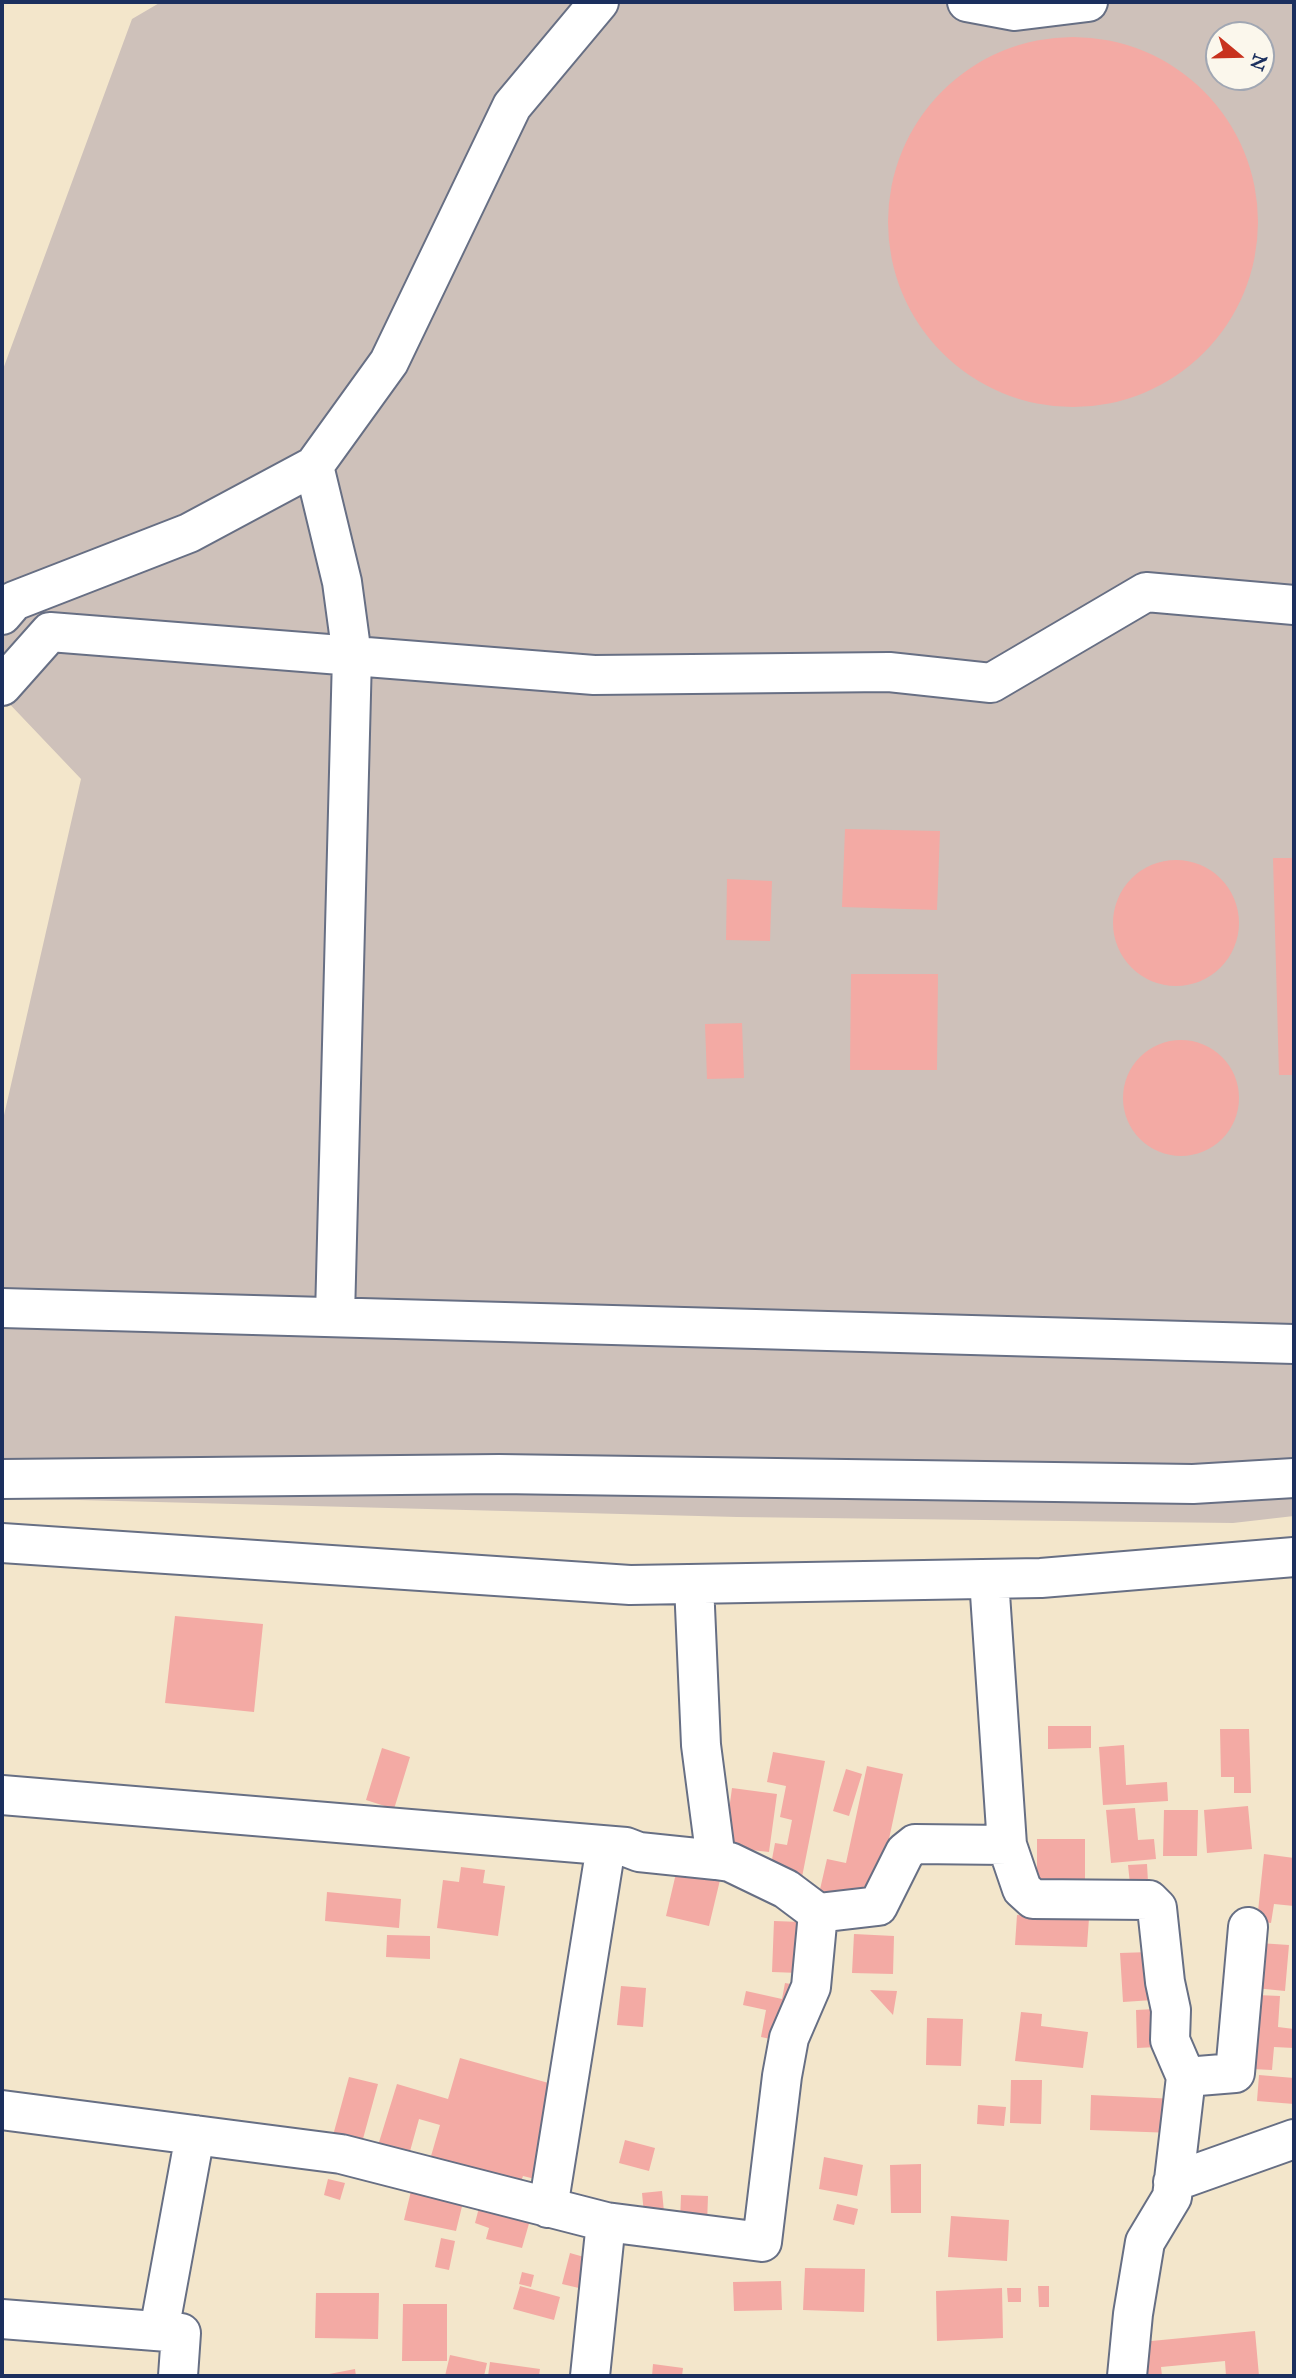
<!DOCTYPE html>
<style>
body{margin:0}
#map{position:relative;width:1296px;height:2378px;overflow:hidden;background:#f3e6cb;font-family:"IM FELL Great Primer",serif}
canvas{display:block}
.frame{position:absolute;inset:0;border:4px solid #1b2f5e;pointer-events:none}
.north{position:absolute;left:1205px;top:21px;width:70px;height:70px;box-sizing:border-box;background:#fbf7ec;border:2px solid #a1a7b3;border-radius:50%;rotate:109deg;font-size:19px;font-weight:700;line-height:28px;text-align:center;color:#1b2f5e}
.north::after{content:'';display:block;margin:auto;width:24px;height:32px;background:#c8321e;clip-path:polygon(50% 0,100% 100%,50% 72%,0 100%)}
</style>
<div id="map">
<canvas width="1296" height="2378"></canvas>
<div class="frame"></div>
<div class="north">N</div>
</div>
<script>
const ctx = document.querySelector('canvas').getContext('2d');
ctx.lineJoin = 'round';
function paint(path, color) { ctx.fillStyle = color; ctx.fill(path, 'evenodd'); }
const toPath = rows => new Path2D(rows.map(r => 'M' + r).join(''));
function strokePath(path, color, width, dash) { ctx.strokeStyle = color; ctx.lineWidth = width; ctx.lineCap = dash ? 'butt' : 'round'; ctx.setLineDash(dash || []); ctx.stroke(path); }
paint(toPath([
 [161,2,1294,2,1294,1516,1233,1523,737,1517,2,1498,2,1124,81,779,2,696,2,372,132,19],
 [1219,35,1261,35,1261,77,1219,77]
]), '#cec1ba');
paint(toPath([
 '888 222a185 185 0 1 1 370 0a185 185 0 1 1-370 0Z',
 [845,829,940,831,937,910,842,907],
 [1273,858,1294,858,1294,1075,1279,1075],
 '1113 923a63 63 0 1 1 126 0a63 63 0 1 1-126 0Z',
 [727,879,772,881,770,941,726,940],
 [851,974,938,974,937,1070,850,1070],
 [742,1023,744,1078,707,1079,705,1024],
 '1123 1098a58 58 0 1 1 116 0a58 58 0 1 1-116 0Z',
 [175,1616,263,1624,254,1712,165,1703],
 [1048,1726,1091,1726,1091,1748,1048,1749],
 [1220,1729,1249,1729,1251,1793,1234,1793,1234,1777,1221,1777],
 [1124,1745,1126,1785,1167,1782,1168,1801,1103,1805,1099,1747],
 [382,1748,410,1757,394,1809,366,1800],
 [773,1752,825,1761,802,1877,770,1870,775,1843,787,1845,792,1820,780,1817,786,1786,767,1782],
 [867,1766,903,1774,875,1904,818,1898,827,1859,846,1863],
 [846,1769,862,1774,849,1816,833,1811],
 [732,1788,777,1794,769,1852,724,1847],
 [1248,1806,1252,1849,1207,1853,1204,1810],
 [1135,1808,1138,1840,1154,1839,1156,1859,1111,1863,1106,1810],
 [1164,1810,1198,1810,1197,1856,1163,1856],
 [1037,1839,1085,1839,1085,1881,1037,1882],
 [1264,1854,1294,1858,1294,1906,1274,1904,1271,1923,1257,1921],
 [1147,1864,1148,1882,1130,1884,1128,1865],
 [461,1867,485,1870,483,1883,505,1886,498,1936,437,1928,443,1880,459,1882],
 [677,1869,720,1880,709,1926,666,1916],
 [327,1892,401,1899,399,1928,325,1921],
 [1017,1915,1089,1918,1087,1947,1015,1945],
 [774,1921,801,1922,799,1973,772,1972],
 [854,1934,894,1936,893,1974,852,1973],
 [387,1935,430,1936,430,1959,386,1957],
 [1259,1943,1289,1945,1285,1991,1255,1988],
 [1150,1952,1153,2000,1123,2002,1120,1953],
 [785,1983,796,1985,785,2042,761,2037,766,2010,743,2005,746,1991,782,1999],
 [621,1986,646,1988,643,2027,617,2025],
 [870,1990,897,1991,893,2015],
 [1257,1995,1280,1996,1278,2027,1294,2029,1294,2048,1274,2047,1272,2070,1252,2069],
 [1155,2009,1157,2047,1137,2048,1136,2010],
 [1021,2012,1042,2014,1041,2026,1088,2032,1083,2068,1015,2061],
 [927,2018,963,2019,961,2066,926,2065],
 [460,2058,552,2084,535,2179,523,2176,516,2196,427,2170,440,2125,419,2119,407,2162,376,2152,397,2084,448,2099],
 [1259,2075,1294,2078,1294,2104,1257,2101],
 [349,2077,378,2084,361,2146,332,2139],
 [1011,2080,1042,2080,1041,2124,1010,2123],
 [1091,2095,1176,2099,1174,2133,1090,2130],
 [978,2105,1006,2107,1004,2126,977,2124],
 [625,2140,655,2148,649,2171,619,2163],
 [824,2157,863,2165,857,2196,819,2189],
 [921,2164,921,2213,891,2213,890,2165],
 [328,2179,345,2183,340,2200,324,2195],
 [412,2187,464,2198,456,2231,404,2220],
 [662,2191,664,2212,644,2214,642,2193],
 [681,2195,708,2196,707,2224,680,2223],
 [481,2200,532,2213,522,2248,486,2239,489,2228,475,2223],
 [837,2204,858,2209,854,2225,833,2220],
 [951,2216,1009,2220,1007,2261,948,2257],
 [441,2238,455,2241,449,2270,435,2267],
 [570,2253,591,2259,583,2289,562,2284],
 [805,2268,865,2269,864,2312,803,2310],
 [522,2272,534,2275,531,2287,519,2284],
 [781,2281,782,2310,734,2311,733,2282],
 [520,2286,560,2297,554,2320,513,2309],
 [1038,2286,1049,2286,1049,2307,1039,2307],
 [1002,2288,1003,2338,937,2341,936,2291],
 [1007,2288,1021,2288,1021,2302,1008,2302],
 [316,2293,379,2293,378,2339,315,2338],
 [403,2304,447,2304,447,2361,402,2361],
 [1255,2331,1259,2376,1226,2376,1225,2361,1161,2367,1162,2376,1144,2376,1141,2342],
 [450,2355,487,2363,484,2376,445,2376],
 [490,2362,540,2369,539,2376,488,2376],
 [653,2364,683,2368,682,2376,652,2376],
 [355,2369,356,2376,324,2376,324,2375]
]), '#f3aaa4');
const street = toPath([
 [967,2,1015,11,1088,2],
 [314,466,342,582,352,656,335,1316],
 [2,615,14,601,189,533,314,466,389,362,512,106,599,2],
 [2,686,50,632,594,675,889,672,991,683,1146,592,1294,605],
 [2,1308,1294,1344],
 [2,1479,499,1474,1193,1484,1294,1478],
 [2,1543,630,1585,1041,1578,1294,1557],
 [989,1579,1007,1845],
 [694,1584,701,1745,716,1860],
 [2,1795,626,1847,639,1852,716,1860,730,1862,786,1889,818,1913,878,1906,905,1852,915,1844,1007,1845,1022,1889,1033,1899,1149,1900,1157,1908,1165,1982,1171,2010,1170,2040,1186,2077,1172,2197,1145,2242,1133,2314,1127,2376],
 [1186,2077,1235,2073,1248,1927],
 [2,2110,341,2154,606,2222],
 [1173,2182,1294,2139],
 [548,2208,606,1846],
 [2,2319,181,2333,178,2376],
 [159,2331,195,2135],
 [590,2376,606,2222,762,2242,782,2076,789,2038,811,1987,818,1913]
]);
strokePath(street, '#676f84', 42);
strokePath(street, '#fff', 38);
</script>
